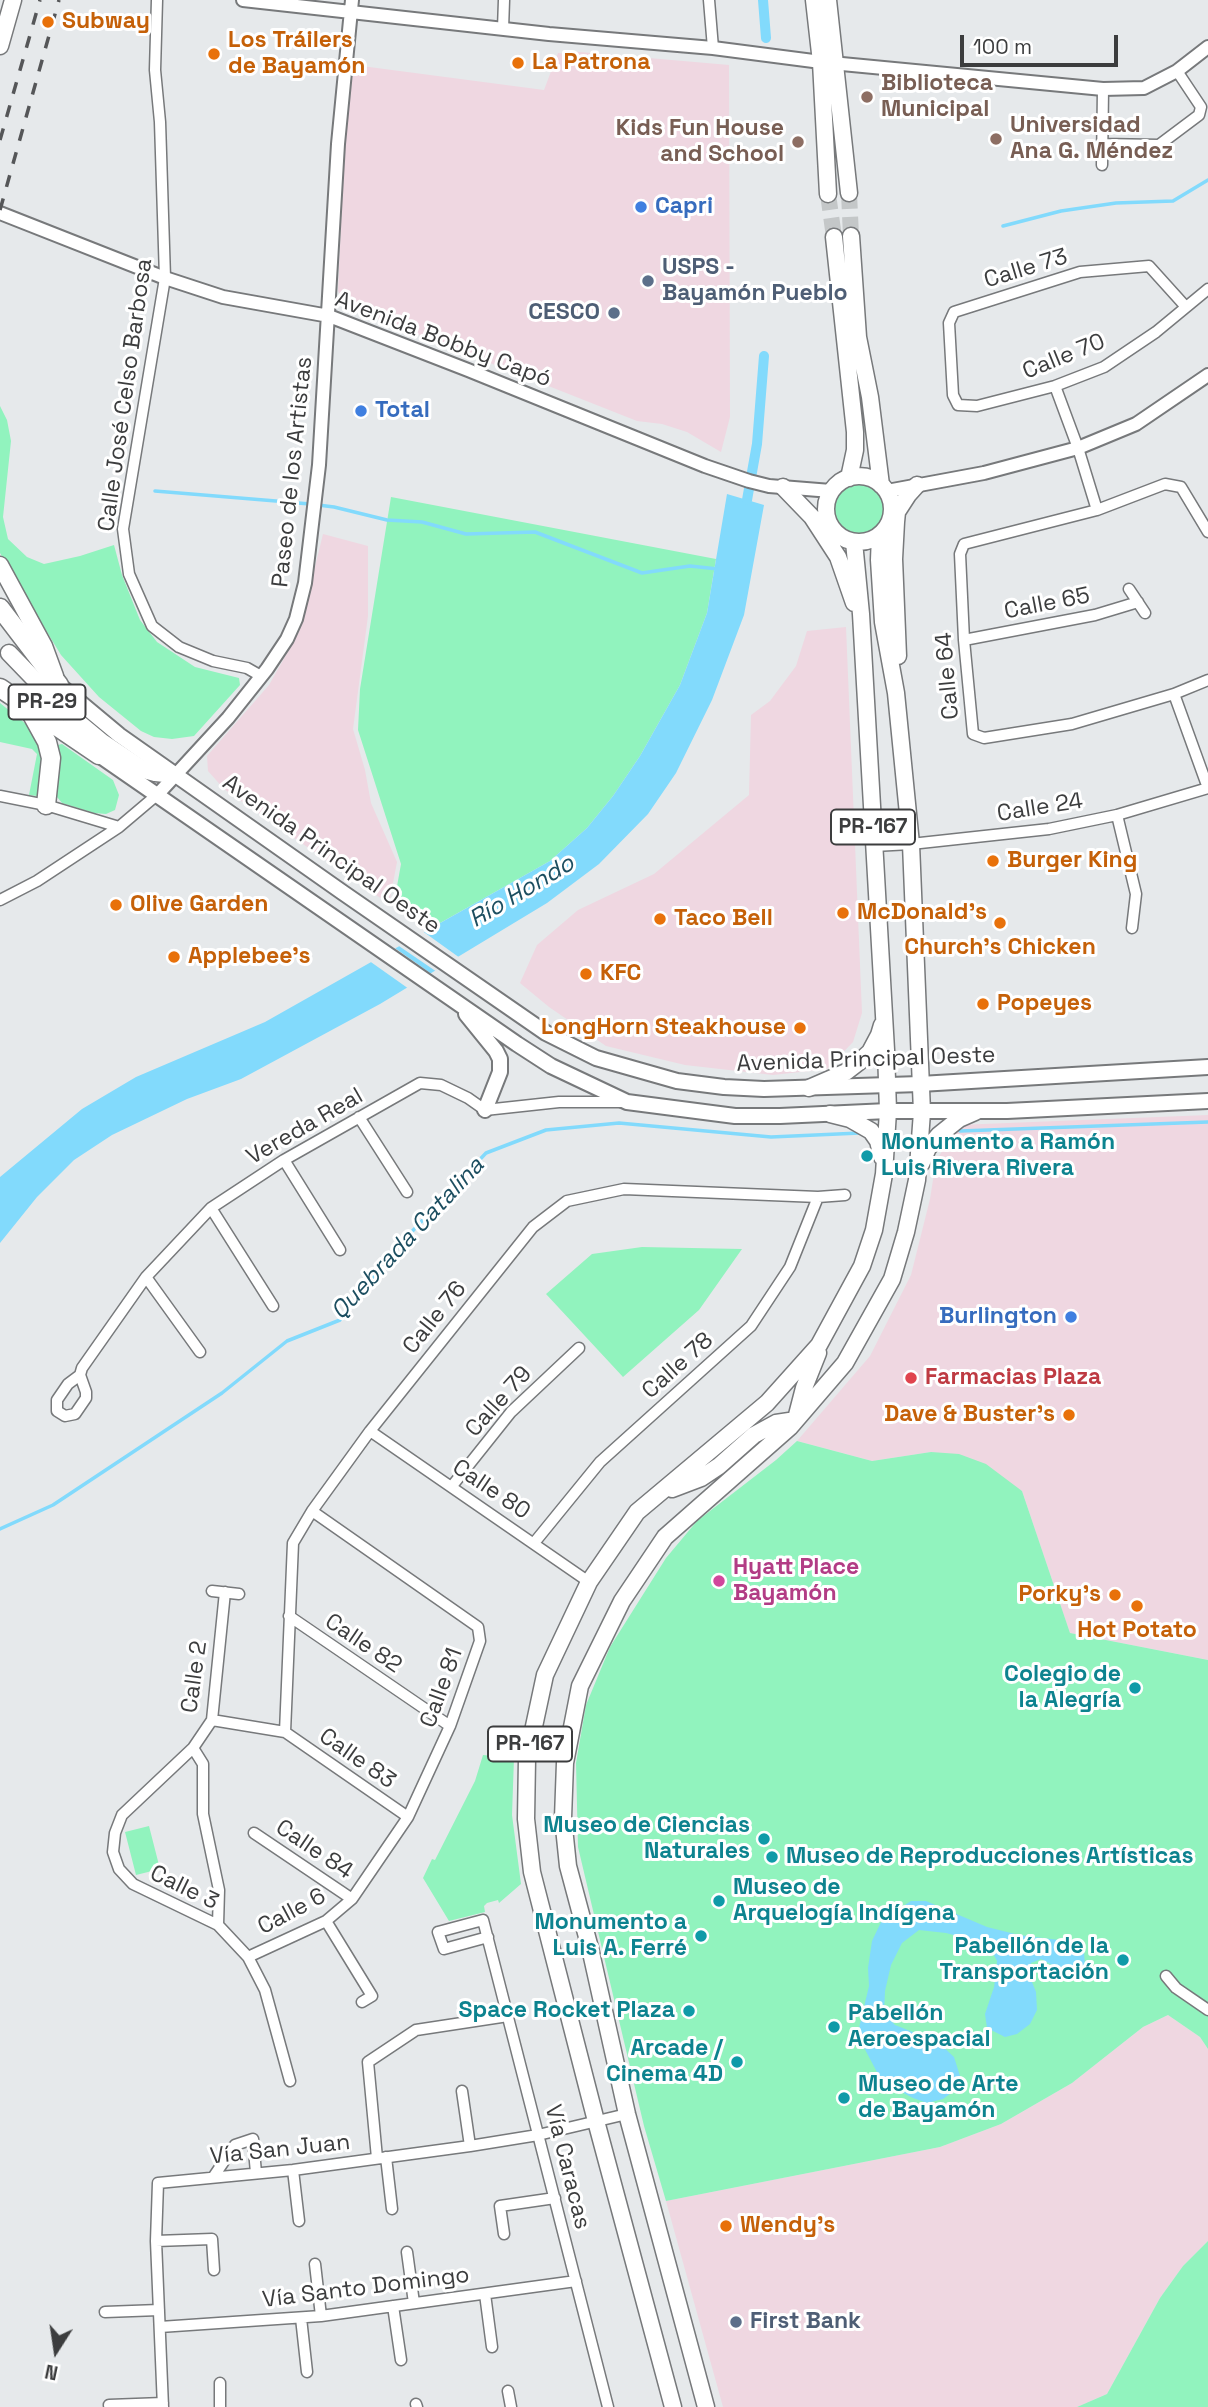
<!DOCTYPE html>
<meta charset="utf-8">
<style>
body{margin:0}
#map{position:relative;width:1208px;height:2407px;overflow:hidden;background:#e6e9eb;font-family:"Space Grotesk",sans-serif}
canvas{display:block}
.north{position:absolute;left:21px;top:2316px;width:70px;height:70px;-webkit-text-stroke:5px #fff;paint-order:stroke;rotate:192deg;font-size:19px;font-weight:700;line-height:28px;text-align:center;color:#3c3d3e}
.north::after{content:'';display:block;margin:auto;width:24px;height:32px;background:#3c3d3e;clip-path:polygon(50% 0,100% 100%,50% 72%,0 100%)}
.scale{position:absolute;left:960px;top:35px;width:158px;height:32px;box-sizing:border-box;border:4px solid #3c3d3e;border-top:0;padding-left:9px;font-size:21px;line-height:24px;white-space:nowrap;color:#3c3d3e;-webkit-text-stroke:5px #fff;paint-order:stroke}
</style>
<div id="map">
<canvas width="1208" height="2407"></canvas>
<div class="north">N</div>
<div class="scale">100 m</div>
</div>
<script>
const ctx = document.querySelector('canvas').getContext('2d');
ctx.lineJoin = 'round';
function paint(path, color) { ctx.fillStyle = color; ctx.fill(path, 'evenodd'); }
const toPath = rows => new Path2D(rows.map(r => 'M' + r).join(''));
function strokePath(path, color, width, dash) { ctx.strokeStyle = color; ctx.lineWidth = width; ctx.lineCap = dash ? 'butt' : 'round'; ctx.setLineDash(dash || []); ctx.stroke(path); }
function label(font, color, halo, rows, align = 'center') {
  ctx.font = font + ' "Space Grotesk",sans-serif'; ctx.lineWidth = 6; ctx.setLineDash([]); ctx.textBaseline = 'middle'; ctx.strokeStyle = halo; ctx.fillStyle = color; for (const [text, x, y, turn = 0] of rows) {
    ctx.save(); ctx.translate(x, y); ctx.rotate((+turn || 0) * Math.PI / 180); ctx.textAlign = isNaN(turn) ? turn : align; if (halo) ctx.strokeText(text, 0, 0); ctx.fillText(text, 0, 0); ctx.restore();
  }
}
paint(toPath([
 [568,51,729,65,730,417,721,452,687,432,662,424,637,421,346,306,338,291,345,135,354,65,544,90,558,53,568,54],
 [323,534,368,546,368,616,353,729,365,770,371,803,397,862,389,904,224,789,208,771,207,756,269,685,299,632],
 [846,627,862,1013,853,1042,827,1069,773,1075,685,1065,606,1046,549,1007,520,983,537,945,578,910,654,874,749,795,751,715,770,701,796,666,807,631],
 [1208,1115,1208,1660,1070,1633,1022,1491,931,1452,872,1461,797,1441,870,1356,911,1275,930,1199,936,1161,958,1125],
 [1168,2015,1200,2037,1208,2049,1208,2241,1183,2266,1160,2298,1107,2394,1077,2407,723,2407,666,2201,940,2147,1001,2124,1072,2083,1143,2027]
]), '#efd7e1');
paint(toPath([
 [0,406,7,420,11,441,3,517,8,539,27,557,44,564,80,556,114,545,122,575,140,620,157,642,195,667,239,678,240,685,194,736,172,739,154,737,141,731,99,697,61,655,9,570,0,553],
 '830 509a29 29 0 1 1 58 0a29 29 0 1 1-58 0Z',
 [391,497,716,559,707,613,680,685,640,756,613,796,587,828,550,861,433,927,394,903,401,864,358,730,360,689],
 [0,703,26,724,41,745,46,769,43,786,37,796,29,795,37,754,32,749,0,742],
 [62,744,113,780,119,795,115,810,106,814,94,813,62,803,57,797,56,786,60,760,57,749,58,745],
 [642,1247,742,1249,699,1310,623,1377,546,1294,592,1254],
 [797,1441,872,1461,931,1452,959,1454,986,1464,1022,1491,1070,1633,1208,1660,1208,2049,1200,2037,1168,2015,1143,2027,1072,2083,1001,2124,940,2147,666,2201,644,2126,578,1847,576,1763,586,1705,610,1647,666,1558,697,1521,776,1460],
 [483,1755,514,1758,512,1815,521,1884,499,1903,498,1900,487,1903,484,1906,485,1912,449,1921,423,1878,432,1859,435,1860,475,1781],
 [149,1826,160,1869,136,1875,125,1832],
 [1208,2241,1208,2407,1077,2407,1107,2394,1160,2298,1183,2266]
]), '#91f3be');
paint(toPath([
 [727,494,764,505,744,615,712,700,676,773,648,814,599,864,547,903,380,1004,241,1079,187,1099,112,1135,74,1160,37,1197,0,1243,0,1177,82,1109,136,1077,265,1022,550,861,587,828,613,796,640,756,680,685,707,613],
 [911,1901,926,1901,987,1927,1019,1935,1067,1941,1084,1951,1085,1967,1079,1974,1065,1972,1041,1959,1031,1963,1030,1977,1036,1992,1037,2010,1030,2024,1017,2034,1005,2037,987,2028,985,2014,994,1987,996,1974,997,1961,992,1951,969,1939,946,1933,919,1930,902,1943,891,1965,885,1991,884,2013,895,2025,938,2042,954,2057,960,2076,955,2090,943,2099,927,2103,913,2098,892,2087,878,2074,860,2040,859,2028,869,1986,868,1968,872,1941,882,1920]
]), '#82dafc');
paint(toPath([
 [421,930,460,958,437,972,396,944],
 [392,946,433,975,409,989,368,960]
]), '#e6e9eb');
strokePath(toPath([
 [1003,226,1061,211,1116,203,1173,201,1208,180],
 [155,491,288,502],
 [298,503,310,504],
 [318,505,334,507,387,520,422,522,466,534,535,532,642,573,690,566,718,569],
 [960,1131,1208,1122],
 [0,1529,53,1505,222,1393,287,1341,340,1320,388,1257,486,1153,546,1130,619,1123,771,1137,860,1133]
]), '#82dafc', 3.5);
strokePath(toPath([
 [763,0,766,38],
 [747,500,757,444,764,356]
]), '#82dafc', 10);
strokePath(toPath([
 [849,193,851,236],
 [828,194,834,237]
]), '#c4c7c8', 16, [16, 8]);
const minor = toPath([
 [157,0,155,70,160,122,165,278,123,529,129,574,152,626,179,647,213,661,247,668,261,676],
 [709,0,713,48],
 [503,29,504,0],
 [1102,144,1159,145,1199,115,1201,107,1177,71],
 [1102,165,1103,89],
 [1186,307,1149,266,1080,272,954,312,949,323,953,395,958,405,977,406,1055,386,1104,367,1156,332,1208,289],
 [1055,386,1078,448,1097,510],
 [1208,532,1181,487,1165,484,1097,510,964,544,960,554,964,640,973,734,984,738,1072,724,1174,694,1208,680],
 [1129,589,1145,613],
 [964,640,1095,615,1138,602],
 [1174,694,1208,788],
 [0,796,46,805,119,827],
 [1117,815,1136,894,1132,928],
 [874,846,911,844,1049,829,1117,815,1208,788],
 [0,900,37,881,119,827,158,794],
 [359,1117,407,1192],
 [284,1160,340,1250],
 [211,1208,273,1306],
 [146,1277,200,1352],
 [80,1375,86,1392,86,1398,75,1414,65,1416,57,1411,57,1400,68,1384,80,1375,82,1368,146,1277,211,1208,284,1160,420,1083,441,1085,468,1098,485,1110,559,1102,623,1102],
 [370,1431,589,1582],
 [452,1486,511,1412,579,1348],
 [534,1543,600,1462,751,1326,790,1267,818,1197],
 [212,1591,239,1594],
 [225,1592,212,1720,193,1748,122,1815,115,1833,113,1852,119,1869,133,1884,218,1925,248,1957,265,1990,290,2081],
 [289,1616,450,1726],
 [212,1720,285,1732,408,1817],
 [285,1732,293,1543,312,1511,370,1431,533,1227,567,1201,624,1189,818,1197,845,1195],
 [193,1748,203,1764,203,1814,219,1890,218,1925],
 [254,1833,352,1899],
 [326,1921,372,1996,362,2002],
 [488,1937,444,1949,438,1932,483,1920,608,2407],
 [248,1957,326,1921,352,1899,408,1817,450,1726,480,1641,478,1627,312,1511],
 [1166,1976,1176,1988,1208,2010],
 [462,2091,470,2146],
 [386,2157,392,2209],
 [377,2158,368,2062,416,2030,508,2016],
 [293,2170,299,2221],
 [214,2176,235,2145,253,2139,256,2173],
 [504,2234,500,2206,555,2198],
 [156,2241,212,2239,214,2270],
 [407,2252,414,2303],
 [315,2264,321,2316],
 [485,2294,492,2347],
 [393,2306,401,2360],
 [105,2312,159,2310],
 [301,2318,307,2372],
 [160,2327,321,2316,576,2281],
 [220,2383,220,2407],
 [508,2391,511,2407],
 [416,2404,417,2407],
 [109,2405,163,2403],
 [163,2407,156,2241,158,2183,293,2170,470,2146,538,2135,627,2114]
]);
const tertiary = toPath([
 [243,0,549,34,713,48,821,62,1103,89,1144,88,1177,71,1208,47],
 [0,213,165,278,223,297,329,316,468,370,705,466,749,481,769,486,831,491],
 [887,491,984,473,1078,448,1136,424,1208,375],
 [158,794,228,718,267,669,287,639,296,619,305,583,319,465,338,144,352,0]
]);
const secondary = toPath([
 [59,685,119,735,342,892,546,1033,596,1058,677,1081,724,1087,764,1089,920,1084,1208,1067],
 [99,755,517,1044,551,1066,627,1102,735,1116,780,1116,888,1111,1007,1111,1208,1101],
 [466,1014,496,1051,500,1059,500,1072,485,1110]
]);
const primary = toPath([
 [814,0,821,62,828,194],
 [828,0,849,193],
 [851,236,858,337,870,397,881,485],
 [834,237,855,432,855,450,849,478],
 '826 509a33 33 0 1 1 66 0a33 33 0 1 1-66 0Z',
 [783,487,812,517,838,557,854,603],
 [898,656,894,559,896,522,897,512,908,495,917,485],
 [809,1088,846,1072,859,1062,870,1052,879,1035,882,1025],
 [830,1114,850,1119,871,1131,878,1141,882,1157],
 [921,1164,928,1148,939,1135,959,1119,975,1112],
 [797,1415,804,1388,818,1353],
 [672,1489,701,1478,719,1466,754,1435,776,1423,796,1420],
 [673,2407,596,2121,532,1872,526,1819,527,1759,545,1675,589,1582,637,1512,767,1403,819,1345,862,1266,874,1230,884,1174,888,1111,886,1050,861,614,854,542],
 [706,2407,627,2114,590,1948,568,1866,563,1818,565,1763,580,1686,622,1601,665,1537,790,1427,845,1363,892,1279,906,1232,917,1180,922,1112,911,844,896,693,883,622,879,560,880,535]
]);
const trunk = toPath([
 [0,46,13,0],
 [0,565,44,646,55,676],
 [9,653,67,713,102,742,144,770,155,773,176,775]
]);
const motorway = toPath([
 [0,608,59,685],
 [0,688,99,755],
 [31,713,47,742,51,758,46,805]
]);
strokePath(minor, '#77797b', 13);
strokePath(tertiary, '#77797b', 16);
strokePath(secondary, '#77797b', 18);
strokePath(primary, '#77797b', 19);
strokePath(trunk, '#77797b', 19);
strokePath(motorway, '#77797b', 21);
strokePath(minor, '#fff', 10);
strokePath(tertiary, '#fff', 12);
strokePath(secondary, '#fff', 14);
strokePath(primary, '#fff', 16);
strokePath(trunk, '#fff', 16);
strokePath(motorway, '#fff', 18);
strokePath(toPath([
 [0,140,40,0],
 [0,210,59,0]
]), '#555658', 3.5, [12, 12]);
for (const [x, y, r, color] of [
 [48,22,7,"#e8710a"],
 [214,54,7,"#e8710a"],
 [518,63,7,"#e8710a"],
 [867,97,7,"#8d6e63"],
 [996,139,7,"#8d6e63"],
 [798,142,7,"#8d6e63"],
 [641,207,7,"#3f7fe0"],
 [648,281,7,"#5c6f8a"],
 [614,313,7,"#5c6f8a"],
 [361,411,7,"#3f7fe0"],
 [993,861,7,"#e8710a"],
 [116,905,7,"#e8710a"],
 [843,913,7,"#e8710a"],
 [660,919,7,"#e8710a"],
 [1000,923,7,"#e8710a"],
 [174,957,7,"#e8710a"],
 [586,974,7,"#e8710a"],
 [983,1004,7,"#e8710a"],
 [800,1028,7,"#e8710a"],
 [867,1156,7,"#0f9aa8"],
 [1071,1317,7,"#3f7fe0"],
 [911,1378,7,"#e0444e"],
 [1069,1415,7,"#e8710a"],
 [719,1581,7,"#d1479c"],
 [1115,1595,7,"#e8710a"],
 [1137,1606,7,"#e8710a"],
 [1135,1688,7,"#0f9aa8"],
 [764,1839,7,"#0f9aa8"],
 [772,1857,7,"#0f9aa8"],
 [719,1901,7,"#0f9aa8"],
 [701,1936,7,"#0f9aa8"],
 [1123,1960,7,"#0f9aa8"],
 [689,2011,7,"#0f9aa8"],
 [834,2027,7,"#0f9aa8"],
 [737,2062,7,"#0f9aa8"],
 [844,2098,7,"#0f9aa8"],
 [726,2226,7,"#e8710a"],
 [736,2322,7,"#5c6f8a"]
]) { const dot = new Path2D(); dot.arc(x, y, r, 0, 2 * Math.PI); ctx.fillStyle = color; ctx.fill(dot); strokePath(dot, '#fff', 2.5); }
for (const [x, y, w] of [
 [47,702,77],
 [873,827,84],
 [530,1744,84]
]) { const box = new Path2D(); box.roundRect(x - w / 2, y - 17.5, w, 35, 5); ctx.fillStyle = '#fff'; ctx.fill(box); strokePath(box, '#3c3d3e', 2); }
label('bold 21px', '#3c3d3e', null, [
 ["PR-29",47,702],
 ["PR-167",873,827],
 ["PR-167",530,1744]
]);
label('bold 23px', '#c56008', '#fff', [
 ["Subway",62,22],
 ["Los Tráilers",228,41],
 ["de Bayamón",228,67],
 ["La Patrona",532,63],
 ["Burger King",1007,861],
 ["Olive Garden",130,905],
 ["McDonald's",857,913],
 ["Taco Bell",674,919],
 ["Church's Chicken",1000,948,"center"],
 ["Applebee's",188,957],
 ["KFC",600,974],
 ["Popeyes",997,1004],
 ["LongHorn Steakhouse",786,1028,"right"],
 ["Dave & Buster's",1055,1415,"right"],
 ["Porky's",1101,1595,"right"],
 ["Hot Potato",1137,1631,"center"],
 ["Wendy's",740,2226]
], 'left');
label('bold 23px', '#785e54', '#fff', [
 ["Biblioteca",881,84],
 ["Municipal",881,110],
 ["Universidad",1010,126],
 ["Ana G. Méndez",1010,152],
 ["Kids Fun House",784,129,"right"],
 ["and School",784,155,"right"]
], 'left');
label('bold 23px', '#366cbe', '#fff', [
 ["Capri",655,207],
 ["Total",375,411],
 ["Burlington",1057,1317,"right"]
], 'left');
label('bold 23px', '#4e5e75', '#fff', [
 ["USPS -",662,268],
 ["Bayamón Pueblo",662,294],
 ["CESCO",600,313,"right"],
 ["First Bank",750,2322]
], 'left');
label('23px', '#3c3d3e', '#fff', [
 ["Calle 73",1026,269,-17],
 ["Avenida Bobby Capó",443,340,21],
 ["Calle 70",1064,357,-22],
 ["Calle José Celso Barbosa",126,395,-82],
 ["Paseo de los Artistas",293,472,-84],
 ["Calle 65",1047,604,-11],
 ["Calle 64",948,676,-95],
 ["Calle 24",1040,808,-9],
 ["Avenida Principal Oeste",331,855,35],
 ["Avenida Principal Oeste",866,1060,-2],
 ["Vereda Real",305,1127,-30],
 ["Calle 76",435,1318,-51],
 ["Calle 78",678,1366,-42],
 ["Calle 79",499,1402,-48],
 ["Calle 80",491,1490,34],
 ["Calle 82",363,1644,34],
 ["Calle 2",195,1677,-82],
 ["Calle 81",442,1688,-70],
 ["Calle 83",357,1759,35],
 ["Calle 84",314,1850,34],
 ["Calle 3",184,1888,26],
 ["Calle 6",292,1912,-28],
 ["Vía San Juan",280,2150,-6],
 ["Vía Caracas",567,2167,76],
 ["Vía Santo Domingo",366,2288,-7]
]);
label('bold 23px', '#0d838f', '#fff', [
 ["Monumento a Ramón",881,1143,"left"],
 ["Luis Rivera Rivera",881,1169,"left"],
 ["Colegio de",1121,1675],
 ["la Alegría",1121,1701],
 ["Museo de Ciencias",750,1826],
 ["Naturales",750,1852],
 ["Museo de Reproducciones Artísticas",786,1857,"left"],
 ["Museo de",733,1888,"left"],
 ["Arquelogía Indígena",733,1914,"left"],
 ["Monumento a",687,1923],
 ["Luis A. Ferré",687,1949],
 ["Pabellón de la",1109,1947],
 ["Transportación",1109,1973],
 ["Space Rocket Plaza",675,2011],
 ["Pabellón",848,2014,"left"],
 ["Aeroespacial",848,2040,"left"],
 ["Arcade /",723,2049],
 ["Cinema 4D",723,2075],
 ["Museo de Arte",858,2085,"left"],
 ["de Bayamón",858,2111,"left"]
], 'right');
label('bold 23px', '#be3a42', '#fff', [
 ["Farmacias Plaza",925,1378]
], 'left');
label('bold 23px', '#b23c85', '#fff', [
 ["Hyatt Place",733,1568],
 ["Bayamón",733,1594]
], 'left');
label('italic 24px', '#1c4e60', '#fff', [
 ["Río Hondo",522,892,-31],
 ["Quebrada Catalina",408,1239,-47]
]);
</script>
